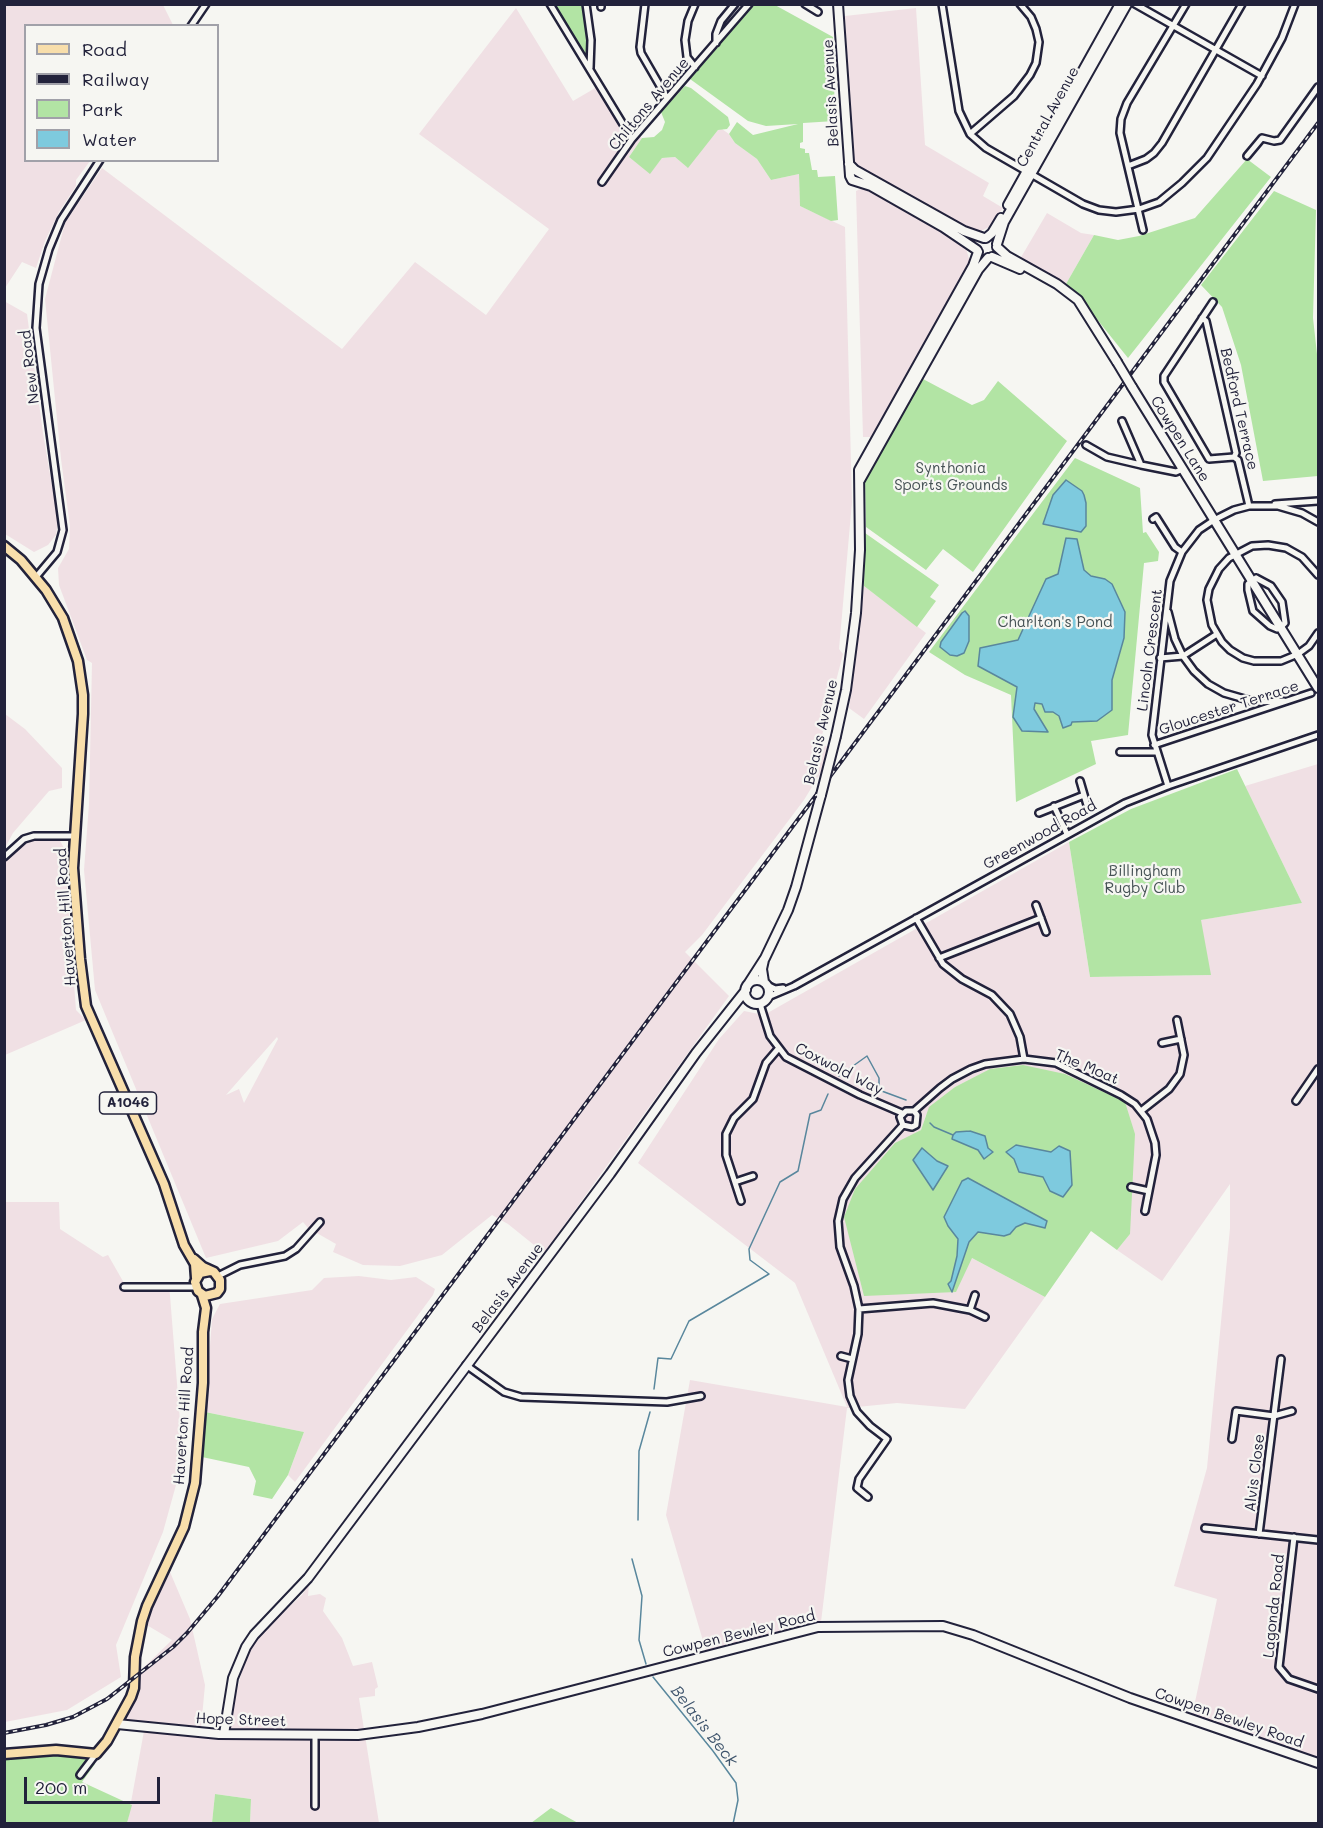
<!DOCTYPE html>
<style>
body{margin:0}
#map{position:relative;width:1323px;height:1828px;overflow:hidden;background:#f6f6f2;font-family:Mali,sans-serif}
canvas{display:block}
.frame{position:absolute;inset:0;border:6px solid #22223b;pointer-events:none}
.legend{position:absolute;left:24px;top:24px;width:195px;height:138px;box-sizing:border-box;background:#f6f6f2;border:2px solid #a1a1a9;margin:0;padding:8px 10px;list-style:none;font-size:18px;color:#22223b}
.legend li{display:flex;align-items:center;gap:12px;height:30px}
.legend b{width:30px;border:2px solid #a1a1a9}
.scale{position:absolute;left:24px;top:1777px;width:136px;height:27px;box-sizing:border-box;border:3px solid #22223b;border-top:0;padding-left:8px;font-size:18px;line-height:21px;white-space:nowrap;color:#22223b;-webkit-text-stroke:4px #f6f6f2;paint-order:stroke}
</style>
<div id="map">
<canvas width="1323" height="1828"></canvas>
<div class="frame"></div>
<ul class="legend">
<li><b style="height:8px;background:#f8deab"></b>Road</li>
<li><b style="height:8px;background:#22223b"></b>Railway</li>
<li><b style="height:16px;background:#b2e4a4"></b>Park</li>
<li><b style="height:16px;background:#7ecade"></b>Water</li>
</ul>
<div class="scale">200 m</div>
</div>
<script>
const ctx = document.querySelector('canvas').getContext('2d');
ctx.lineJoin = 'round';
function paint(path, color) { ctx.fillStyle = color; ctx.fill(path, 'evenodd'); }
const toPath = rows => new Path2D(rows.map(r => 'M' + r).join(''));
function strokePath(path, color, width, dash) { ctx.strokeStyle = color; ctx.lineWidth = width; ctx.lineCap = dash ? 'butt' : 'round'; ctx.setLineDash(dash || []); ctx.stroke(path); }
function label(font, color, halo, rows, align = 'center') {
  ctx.font = font + ' Mali,sans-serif'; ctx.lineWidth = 4.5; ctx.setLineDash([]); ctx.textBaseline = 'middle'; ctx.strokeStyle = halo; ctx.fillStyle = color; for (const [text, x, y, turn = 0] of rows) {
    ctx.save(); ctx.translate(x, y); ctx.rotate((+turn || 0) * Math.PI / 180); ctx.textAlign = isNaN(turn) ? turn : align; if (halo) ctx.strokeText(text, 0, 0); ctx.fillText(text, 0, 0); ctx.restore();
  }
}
paint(toPath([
 [5,4,163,5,173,25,26,26,26,160,90,161,76,180,76,186,59,212,45,241,36,268,22,262,5,288],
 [516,8,573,101,597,87,609,109,616,106,632,130,642,138,629,157,650,173,662,158,675,157,687,167,718,130,722,129,729,134,735,143,757,159,771,180,799,174,800,206,845,227,852,502,839,649,843,654,820,743,828,747,821,772,804,800,702,935,685,952,729,996,544,1253,508,1224,492,1215,442,1255,400,1266,363,1265,333,1252,336,1244,308,1228,303,1222,278,1241,206,1258,95,990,84,870,89,804,92,663,87,660,59,585,58,568,69,549,70,526,61,459,45,299,65,223,102,168,342,349,415,262,486,315,549,229,419,134],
 [277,1037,278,1039,244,1103,239,1089,226,1095],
 [916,8,925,145,989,183,983,196,1003,208,989,227,977,233,853,166,845,16],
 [864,187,965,245,970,262,872,437,863,437,856,191],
 [1047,213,1081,233,1094,235,1066,284,1020,259],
 [4,301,27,314,43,433,58,521,56,535,48,545,34,552,5,534],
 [864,586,926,633,864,719,849,708],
 [5,714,25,729,62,768,62,788,49,791,13,833,5,848],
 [1318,764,1318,1759,1192,1716,1217,1599,1174,1586,1207,1468,1230,1228,1230,1184,1162,1281,1117,1250,1130,1234,1023,1065,990,1070,955,1087,926,1115,921,1130,912,1135,972,1258,1045,1297,965,1409,897,1403,847,1408,821,1622,706,1651,666,1515,690,1380,847,1407,795,1283,638,1163,719,1039,744,1011,764,1015,1069,842,1090,977,1210,975,1200,920,1302,903,1245,786],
 [59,839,64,848,76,1010,86,1020,5,1055,4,861,12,852,31,841],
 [5,1202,59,1202,60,1229,103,1257,108,1255,124,1283,169,1283,180,1421,176,1485,163,1532,116,1645,121,1677,67,1710,5,1722],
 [359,1276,391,1280,416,1277,435,1289,433,1295,295,1482,288,1475,304,1432,205,1412,212,1319,220,1304,312,1290,324,1278],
 [170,1572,190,1619,205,1685,201,1728,125,1720,137,1694,140,1671,172,1640,145,1624],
 [309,1584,308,1596,320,1594,326,1598,323,1611,342,1638,353,1666,372,1662,378,1687,375,1689,375,1696,359,1698,379,1823,250,1823,251,1799,215,1794,212,1823,127,1824,144,1731,226,1736,245,1658,259,1635,302,1595]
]), '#f0e0e4');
paint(toPath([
 [553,5,584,5,589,43,588,62],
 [754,5,775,5,833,37,835,121,803,123,803,142,800,143,800,148,805,149,805,153,809,153,812,170,817,170,818,177,835,176,838,220,831,221,800,206,799,174,771,180,757,159,735,143,729,134,737,122,753,135,798,124,766,126,748,121,690,79],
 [685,86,691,88,728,117,730,125,727,129,718,130,688,168,675,157,662,158,650,174,629,157,642,138,654,137,662,130,665,122,661,112],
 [1247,159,1271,177,1128,358,1096,318,1066,284,1094,235,1118,240,1139,236,1195,218],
 [1274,191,1316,210,1313,318,1318,363,1318,476,1263,481,1241,365,1222,307,1201,285],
 [923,379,972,405,984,400,998,381,1067,441,973,572,943,549,926,570,866,527,865,478],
 [1075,458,1140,488,1143,533,1146,532,1159,552,1158,561,1144,563,1128,735,1091,741,1096,764,1016,802,1011,695,965,675,929,652],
 [865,533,939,585,930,597,936,601,917,627,864,586],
 [1237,769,1302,903,1201,920,1211,975,1090,977,1069,842,1131,809],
 [1023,1065,1065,1074,1125,1102,1135,1134,1130,1234,1117,1250,1091,1231,1045,1297,972,1258,956,1292,864,1296,844,1217,855,1189,895,1143,921,1130,929,1107,955,1087,990,1069],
 [205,1412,304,1432,288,1475,272,1499,253,1495,256,1481,249,1467,202,1457],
 [57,1754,88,1759,95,1764,82,1782,132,1805,127,1823,5,1824,5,1759],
 [215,1794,251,1799,250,1823,212,1823],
 [551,1808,578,1823,531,1823]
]), '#b2e4a4');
const water = toPath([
 [1066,480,1082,491,1084,495,1086,503,1086,526,1081,532,1043,524,1053,495,1066,480],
 [1066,538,1077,539,1084,570,1091,576,1105,579,1112,584,1125,612,1124,638,1112,680,1112,710,1097,721,1072,722,1071,725,1063,728,1059,716,1053,712,1045,712,1042,704,1035,703,1034,709,1048,732,1022,731,1013,717,1017,687,978,666,980,648,1018,640,1046,579,1058,574,1066,538],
 [965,611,969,616,969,641,964,653,957,656,950,655,940,647,941,642,962,613,965,611],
 [970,1131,985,1136,988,1148,993,1152,984,1159,978,1150,952,1139,953,1135,956,1132,970,1131],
 [1016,1145,1051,1152,1059,1146,1070,1151,1072,1185,1063,1197,1050,1191,1043,1177,1019,1172,1014,1159,1006,1152,1016,1145],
 [922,1148,937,1161,948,1166,933,1190,913,1160,922,1148],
 [968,1178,1047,1221,1045,1228,1025,1223,1016,1227,1010,1234,1004,1236,978,1232,969,1242,952,1292,948,1284,951,1281,957,1256,958,1239,948,1226,944,1217,962,1181,968,1178]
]);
paint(water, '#7ecade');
strokePath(water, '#59879d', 1.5);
strokePath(toPath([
 [839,1076,867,1056,879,1078,879,1090,906,1100],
 [930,1123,934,1127,953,1135],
 [654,1389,658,1358,671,1359,689,1321,769,1274,750,1260,749,1249,780,1182,798,1171,810,1114,821,1110,828,1094],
 [638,1520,639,1451,650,1412],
 [632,1559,642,1596,639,1640,646,1664],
 [653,1677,713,1751,736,1783,738,1800,733,1824]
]), '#59879d', 1.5);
const street = toPath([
 [550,4,632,139],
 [586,4,591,40,590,68],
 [601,4,601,7],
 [645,4,640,47,641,53,667,98],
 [695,4,688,21,685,40,687,57,695,67],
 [805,4,818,12],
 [942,4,959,111,970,134,986,148,1083,204,1099,210,1116,212,1139,209,1159,202,1182,183,1207,158,1257,84,1282,38,1295,4],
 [1135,4,1262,76],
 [191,26,206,4],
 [716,43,716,34,721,21,735,4],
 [970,134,1014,96,1030,75,1036,63,1039,42,1036,29,1031,17,1020,4],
 [1247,156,1262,138,1274,141,1280,140,1318,87],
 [1128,166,1146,159,1154,153,1162,143,1242,4],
 [602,182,632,139,749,4],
 [1143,230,1120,133,1121,119,1127,103,1186,4],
 [1213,302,1164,376,1164,382,1209,459,1234,457],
 [1202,318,1206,321,1236,453,1234,457,1238,460,1249,506],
 [1122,421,1141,465,1176,472,1183,469],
 [1086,445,1107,457,1141,465],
 [1275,504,1318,501],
 [1153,519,1156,517,1175,547,1182,552],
 [1318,575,1302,557,1286,548,1268,545,1252,546,1229,558,1219,569,1209,589,1207,600,1212,625,1222,642,1230,650,1243,658,1254,661,1281,661,1298,654,1309,646,1318,633],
 [36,577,57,552,63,530,36,328,39,284,49,249,61,220,100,160],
 [1256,578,1271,586,1282,602,1285,623,1281,627,1277,629,1270,626,1253,611,1248,590,1248,584,1256,578],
 [1168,612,1175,639,1183,656,1194,671,1208,684,1224,693,1255,702,1284,701],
 [1160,658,1183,656,1217,634],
 [1154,745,1311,693],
 [1120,752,1156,752],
 [1080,781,1087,805],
 [1168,786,1152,735,1170,581,1182,552,1199,530,1214,520,1234,510,1249,506,1278,506,1302,513,1318,522],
 [1054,806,1067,834],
 [1039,813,1084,795],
 [4,857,24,839,34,836,74,836],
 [1036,905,1046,932],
 [916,918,943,964,962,979,992,995,1010,1014,1020,1037,1024,1059],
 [939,958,1041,918],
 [767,985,775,989,783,988],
 [768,997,794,986,1125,803,1168,786,1318,735],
 [760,1004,770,1036,786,1057,860,1095,902,1113],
 [1162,1043,1181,1039],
 [1296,1101,1318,1069],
 [914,1111,917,1115,916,1125,912,1127,903,1125,900,1117,906,1111,914,1111,940,1088,952,1079,971,1069,985,1064,1024,1059,1056,1063,1066,1068,1121,1095,1135,1104,1147,1119,1155,1143,1156,1155,1145,1211],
 [1141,1111,1169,1089,1180,1074,1184,1055,1177,1020],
 [735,1182,753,1176],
 [1131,1187,1149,1191],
 [741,1201,726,1155,726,1134,734,1118,753,1099,766,1063,778,1049],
 [218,1276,240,1265,285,1256,296,1249,320,1222],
 [124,1287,195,1287],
 [859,1309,933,1303,970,1310,985,1317],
 [970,1310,975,1295],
 [841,1356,852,1359],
 [466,1365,504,1392,521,1397,667,1402,701,1396],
 [1232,1439,1236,1411,1274,1416,1292,1411],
 [868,1497,857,1488,859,1479,887,1439,870,1426,857,1412,850,1396,848,1380,858,1334,859,1309,854,1286,840,1247,838,1221,843,1199,855,1178,903,1125],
 [1205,1528,1318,1540],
 [1259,1534,1281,1359],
 [1294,1537,1279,1667,1289,1679,1318,1689],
 [80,1775,96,1754],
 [315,1806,315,1736]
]);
const secondary = toPath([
 [838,4,850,176,852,180,871,186,943,227,977,250],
 [849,164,855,170,964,231,984,238],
 [1008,205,1120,4],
 [986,238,992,233,1001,218],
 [997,244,1004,222,1127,4],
 [997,247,1007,256,1057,284,1078,300,1117,362],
 [992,257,1020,269],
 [1132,387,1318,688],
 [860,480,978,270,988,258],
 [836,736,846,690,856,613,860,550,859,470,973,266,978,252],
 '745 992a12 12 0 1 1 24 0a12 12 0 1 1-24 0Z',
 [764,982,762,969,764,960],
 [747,986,765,958,788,910,796,887,821,795],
 [117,1724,219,1734,358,1735,418,1727,482,1714,818,1627,943,1626,973,1635,1130,1698,1318,1763],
 [224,1734,233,1678,246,1647,254,1635,308,1578,610,1174,696,1053,746,990]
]);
const primary = toPath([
 [4,546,21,560,46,590,63,618,78,661,83,695,83,714,73,868,80,959,86,1006,164,1184,184,1245,195,1264,196,1278],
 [194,1259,203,1267,214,1272,220,1280,220,1289,217,1293,205,1296,198,1291,195,1282,200,1273,210,1271],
 [4,1754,56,1750,96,1754,107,1741,131,1697,134,1688,135,1657,142,1621,147,1606,184,1527,195,1483,203,1383,203,1332,206,1308,202,1295]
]);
strokePath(street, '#22223b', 10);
strokePath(secondary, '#22223b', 12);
strokePath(primary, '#22223b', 13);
strokePath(street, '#f6f6f2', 5);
strokePath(secondary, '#f6f6f2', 8);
strokePath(primary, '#f8deab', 8);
const rail = toPath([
 [4,1733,46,1725,73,1717,107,1699,173,1647,187,1633,218,1596,1318,123]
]);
strokePath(rail, '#22223b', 4);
strokePath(rail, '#f6f6f2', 1.5, [4.5]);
const secondaryBridge = toPath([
 [1117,362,1132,387],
 [821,795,836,736]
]);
strokePath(secondaryBridge, '#22223b', 12, []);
strokePath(secondaryBridge, '#f6f6f2', 8);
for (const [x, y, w] of [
 [128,1103,57]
]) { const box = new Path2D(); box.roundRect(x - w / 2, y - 11, w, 22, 4.5); ctx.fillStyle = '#f6f6f2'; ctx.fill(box); strokePath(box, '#22223b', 1.5); }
label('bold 14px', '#22223b', null, [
 ["A1046",128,1103]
]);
label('15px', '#22223b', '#f6f6f2', [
 ["Belasis Avenue",831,93,-93],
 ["Chiltons Avenue",649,104,-50],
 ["Central Avenue",1048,117,-61],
 ["New Road",30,367,-97],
 ["Bedford Terrace",1239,409,77],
 ["Cowpen Lane",1180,439,58],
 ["Lincoln Crescent",1150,650,-83],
 ["Gloucester Terrace",1229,708,-18],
 ["Belasis Avenue",821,732,-77],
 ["Greenwood Road",1040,835,-29],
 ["Haverton Hill Road",66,917,-94],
 ["The Moat",1087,1067,23],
 ["Coxwold Way",839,1069,27],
 ["Belasis Avenue",508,1288,-53],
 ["Haverton Hill Road",184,1416,-86],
 ["Alvis Close",1255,1473,-83],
 ["Lagonda Road",1274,1606,-84],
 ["Cowpen Bewley Road",739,1634,-14],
 ["Cowpen Bewley Road",1229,1718,19],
 ["Hope Street",241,1720,2]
]);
label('15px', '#465255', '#f6f6f2', [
 ["Synthonia",951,468],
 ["Sports Grounds",951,485],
 ["Charlton's Pond",1055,622],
 ["Billingham",1145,871],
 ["Rugby Club",1145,888]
]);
label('italic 16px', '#3e546c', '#f6f6f2', [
 ["Belasis Beck",704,1726,52]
]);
</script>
